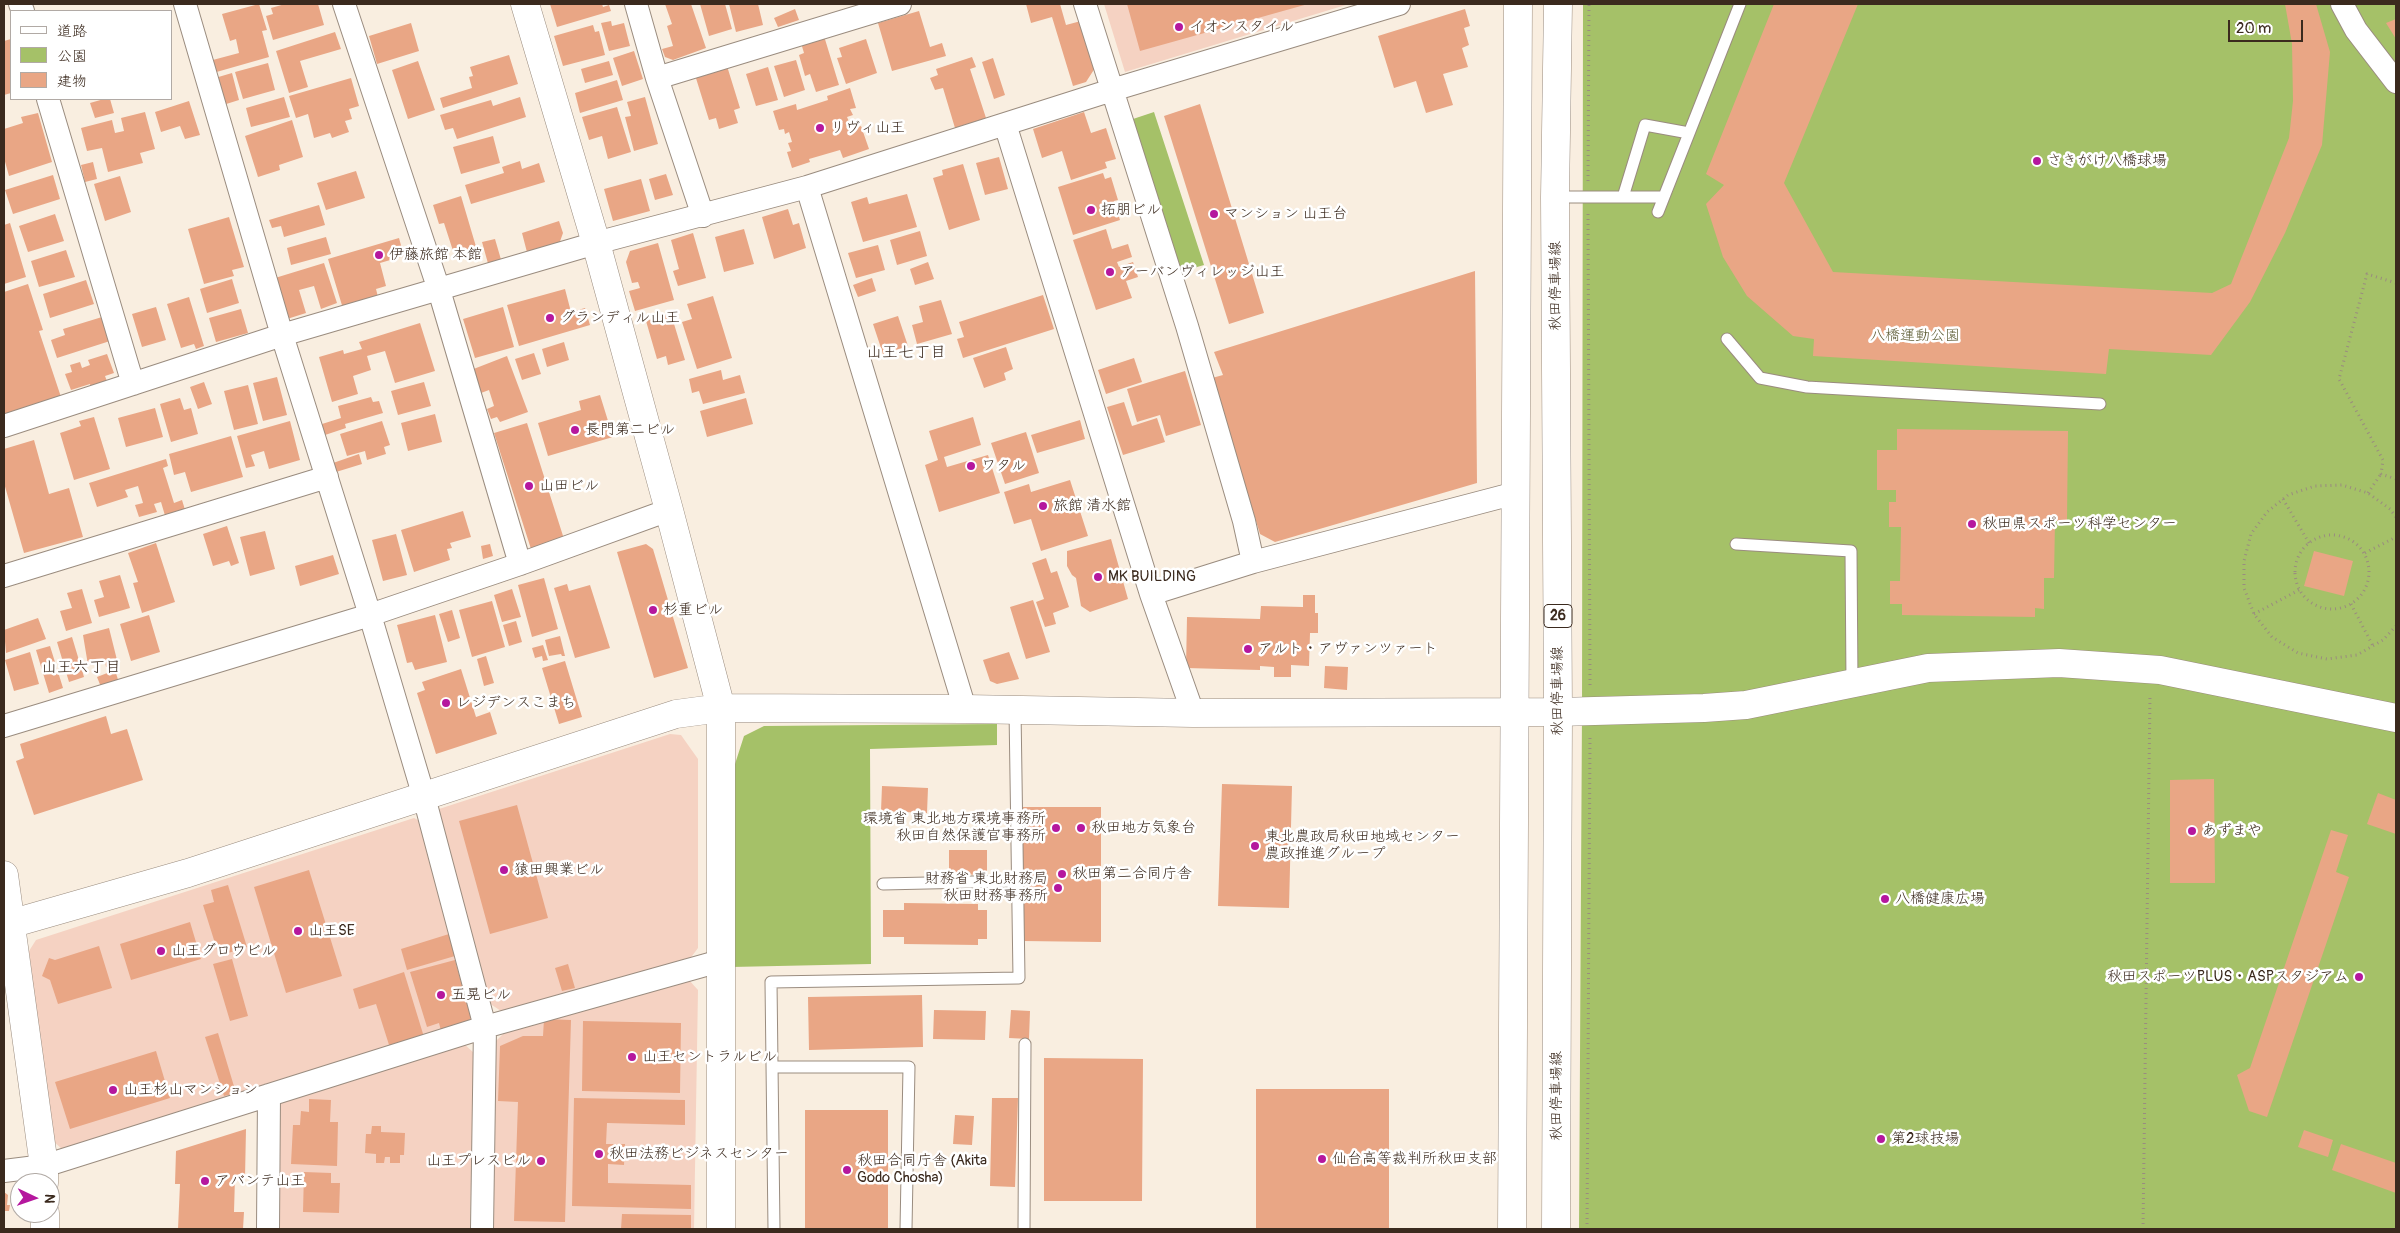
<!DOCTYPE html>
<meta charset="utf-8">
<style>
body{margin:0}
#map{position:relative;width:2400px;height:1233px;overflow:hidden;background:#f9eee0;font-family:Pangolin,"Klee One",sans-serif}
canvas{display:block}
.frame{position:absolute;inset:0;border:5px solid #3b2a1e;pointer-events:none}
.legend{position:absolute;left:10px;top:10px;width:162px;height:90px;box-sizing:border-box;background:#fff;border:1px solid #b1aaa5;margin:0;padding:6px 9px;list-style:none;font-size:15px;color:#3b2a1e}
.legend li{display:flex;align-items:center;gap:10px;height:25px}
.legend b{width:25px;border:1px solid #b1aaa5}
.north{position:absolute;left:10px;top:1173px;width:50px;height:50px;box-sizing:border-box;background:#fff;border:1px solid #b1aaa5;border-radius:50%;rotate:93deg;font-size:14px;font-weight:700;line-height:20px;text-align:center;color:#3b2a1e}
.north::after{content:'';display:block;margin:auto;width:18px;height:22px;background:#b5179e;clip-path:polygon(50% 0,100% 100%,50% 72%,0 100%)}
.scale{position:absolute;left:2228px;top:20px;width:75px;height:22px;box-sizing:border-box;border:2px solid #3b2a1e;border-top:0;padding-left:6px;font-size:15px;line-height:18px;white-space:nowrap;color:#3b2a1e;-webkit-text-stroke:4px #fff;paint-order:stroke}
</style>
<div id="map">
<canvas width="2400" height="1233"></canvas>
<div class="frame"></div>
<ul class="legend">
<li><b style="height:6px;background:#fff"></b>道路</li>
<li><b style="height:14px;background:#a5c168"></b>公園</li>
<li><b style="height:14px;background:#e9a685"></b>建物</li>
</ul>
<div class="north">N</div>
<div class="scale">20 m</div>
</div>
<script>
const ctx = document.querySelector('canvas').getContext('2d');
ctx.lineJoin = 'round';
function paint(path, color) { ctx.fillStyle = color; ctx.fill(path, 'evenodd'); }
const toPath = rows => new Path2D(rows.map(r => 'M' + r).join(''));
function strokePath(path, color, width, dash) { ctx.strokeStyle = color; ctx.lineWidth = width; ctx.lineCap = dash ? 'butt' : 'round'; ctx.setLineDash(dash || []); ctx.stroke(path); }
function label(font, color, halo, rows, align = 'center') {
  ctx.font = font + ' Pangolin,"Klee One",sans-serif'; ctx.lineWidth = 5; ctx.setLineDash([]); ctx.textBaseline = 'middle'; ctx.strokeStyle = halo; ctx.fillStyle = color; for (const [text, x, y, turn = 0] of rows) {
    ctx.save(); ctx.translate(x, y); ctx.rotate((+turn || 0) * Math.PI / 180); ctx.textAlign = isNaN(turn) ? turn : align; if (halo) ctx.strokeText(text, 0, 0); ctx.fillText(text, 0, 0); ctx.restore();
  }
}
paint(toPath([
 [1104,4,1349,4,1125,72],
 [670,734,681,735,698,759,698,948,689,960,507,1015,489,1003,438,818,439,809],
 [414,818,424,823,477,1018,63,1150,50,1138,29,951,36,940],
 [688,979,698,990,694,1229,487,1229,493,1044,510,1027],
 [463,1043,474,1053,470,1229,275,1229,276,1105]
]), '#f5d2c2');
paint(toPath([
 [1583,4,2396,4,2396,1229,1579,1229,1582,711],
 [1154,112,1204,265,1180,272,1130,120],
 [997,724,997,745,870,749,871,964,731,967,735,764,744,736,764,726]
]), '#a5c168');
paint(toPath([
 [259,4,267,30,262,31,269,57,213,73,209,61,239,53,236,39,230,41,222,14],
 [285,4,318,4,324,25,273,40,266,16,273,14,271,8],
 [550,4,602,4,603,7,609,5,611,11,557,27],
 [665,4,691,4,706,48,673,60,665,57,662,49,673,46,667,26,672,24],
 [700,4,725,4,732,29,709,36],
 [729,4,758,4,763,25,736,32],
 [1026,4,1060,4,1066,25,1081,21,1095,68,1086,82,1073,86,1052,17,1031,23],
 [1127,4,1308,4,1140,51],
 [1774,4,1858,4,1784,183,1833,272,2212,293,2231,284,2289,138,2293,101,2292,44,2285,4,2316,4,2330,52,2322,145,2285,233,2250,302,2211,355,2109,349,2106,374,1813,356,1814,339,1793,336,1747,296,1723,257,1706,204,1724,185,1706,174],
 [795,9,799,20,778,27,774,18],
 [1465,9,1470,26,1464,28,1469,45,1462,48,1468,67,1443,74,1453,105,1426,113,1416,81,1394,88,1378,36],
 [919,11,930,47,942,43,946,56,892,71,878,23],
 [2396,19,2396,39,2386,23],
 [611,21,612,26,624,23,630,46,609,51,601,23],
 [411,23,419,51,377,64,369,36],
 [593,25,595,32,599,31,605,55,563,66,554,36],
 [335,32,341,49,300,61,308,87,289,93,276,51],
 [824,36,839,85,816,92,810,74,805,76,799,55,804,53,801,43],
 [11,39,11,93,4,95,4,41],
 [866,39,877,73,846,84,837,58,842,57,839,48],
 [634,51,643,79,622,86,613,58],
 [509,55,518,84,443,108,440,98,472,88,469,77,473,76,470,67],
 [972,57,976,67,970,69,986,118,955,128,943,88,935,90,930,78,938,75,936,69],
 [993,58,1005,95,994,99,982,62],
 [796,60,805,90,784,97,774,66],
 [418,61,435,110,408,119,392,70],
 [609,61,613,75,585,83,581,69],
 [268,63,275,90,243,99,235,72],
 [727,66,740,108,734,110,738,123,719,129,716,118,709,120,695,75],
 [768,67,778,100,756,106,746,74],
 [232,73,239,100,223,105,215,78],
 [351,78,359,106,349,109,352,119,345,121,349,132,332,138,330,133,314,138,308,114,296,118,289,96],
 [617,80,623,100,580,113,575,93],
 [850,88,856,108,850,109,853,115,847,117,850,124,854,123,856,128,861,126,869,149,843,158,840,150,809,159,810,162,792,168,787,152,791,151,788,143,792,142,789,132,785,134,784,129,779,130,773,111,796,104,797,110,828,100,827,96],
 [284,97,290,117,251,127,246,108],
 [520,97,526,117,457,139,453,128,445,130,440,115,491,100,493,106],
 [645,97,658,144,634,151,625,117,631,116,627,102],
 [104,99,110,99,114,113,95,118,90,103],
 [189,101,200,135,185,139,180,126,161,132,155,112],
 [1200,104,1264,313,1229,324,1164,116],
 [617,107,631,152,608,159,602,136,589,140,582,117],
 [145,112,155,149,140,153,143,163,108,172,102,148,87,151,81,128,112,120,115,133,124,131,121,118],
 [1084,112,1091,133,1106,128,1116,159,1105,162,1107,168,1071,180,1062,151,1042,158,1033,129],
 [38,113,52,162,9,176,4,158,4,129,23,123,21,117],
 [292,120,303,157,279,165,280,170,258,177,245,136],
 [493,136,500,163,461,174,453,147],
 [999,157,1008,189,985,195,976,163],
 [520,161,522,169,539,163,545,182,471,204,465,185,504,173,502,167],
 [93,162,97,179,85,182,81,165],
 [963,164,980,220,949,230,933,178,943,175,942,170],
 [356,171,365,198,326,210,317,183],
 [1103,173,1105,179,1111,177,1118,200,1114,201,1120,220,1073,235,1058,187],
 [666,174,673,195,655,200,649,179],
 [53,175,60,199,13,214,5,190],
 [120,176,131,212,105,221,94,184],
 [641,179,650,211,613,221,604,189],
 [907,194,917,227,863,242,851,202,867,197,869,204],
 [461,196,477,250,455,257,444,223,439,224,433,205],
 [319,205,325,225,284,237,281,226,272,228,269,220],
 [788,209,793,225,799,223,806,248,774,259,762,217],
 [55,214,64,241,28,252,19,226],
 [229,217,244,267,232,270,234,276,204,284,188,229],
 [559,221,563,233,558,247,528,256,522,233],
 [10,223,26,277,4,284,4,225],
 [744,229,754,264,724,272,715,237],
 [1106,229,1112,249,1128,244,1132,257,1117,262,1119,267,1133,262,1138,277,1126,281,1132,298,1096,310,1073,240],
 [920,231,927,256,897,265,890,240],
 [693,233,706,278,678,286,673,271,679,269,671,240],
 [326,237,331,254,291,265,287,248],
 [399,238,404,256,380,263,386,286,376,289,379,301,344,312,328,259],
 [495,239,502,263,489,267,482,242],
 [658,243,674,300,635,311,629,291,640,288,638,282,632,283,626,262,630,251],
 [878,245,885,270,856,278,848,253],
 [66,250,75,277,39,287,31,261],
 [928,262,934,279,915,285,910,269],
 [324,263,337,303,321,309,314,286,299,290,306,313,287,319,275,278],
 [1475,271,1477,483,1275,542,1260,534,1212,378,1223,375,1214,352],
 [872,278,876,291,858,297,853,285],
 [232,279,239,303,207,313,200,289],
 [86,280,94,304,50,318,43,294],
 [28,284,43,330,39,331,61,397,4,416,4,292],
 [565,289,571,312,585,308,590,325,519,346,507,305],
 [1043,295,1054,329,963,358,957,339,964,337,959,322],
 [713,296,732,358,697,369,682,322,692,319,687,304],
 [189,297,204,346,196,349,194,344,181,348,167,304],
 [941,300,952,334,917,344,912,325,923,322,919,306],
 [156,307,166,340,142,347,132,314],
 [503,307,514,347,475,358,463,319],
 [241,309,248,333,216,342,209,318],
 [671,314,685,360,668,365,666,356,657,359,646,321],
 [898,316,908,346,883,354,873,324],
 [102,317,110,341,57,358,51,340,65,335,63,329],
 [420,323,435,371,395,383,385,351,367,356,371,370,353,376,358,394,332,402,319,357,343,350,344,354,362,349,359,342],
 [564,342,569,360,547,367,542,349],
 [1006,347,1013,369,1004,373,1006,380,984,388,973,358],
 [534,353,541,374,522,380,515,359],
 [107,354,114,373,105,376,108,384,91,390,90,384,71,390,65,374,72,372,70,365,80,362,82,368,90,365,88,360],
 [507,356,528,412,500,422,497,417,491,419,487,409,494,406,489,390,481,393,471,370],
 [1134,358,1142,382,1106,394,1098,370],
 [721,370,723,380,740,375,745,393,703,404,699,391,692,393,689,379],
 [1185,371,1201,425,1166,436,1160,415,1137,422,1127,389],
 [277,377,287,415,263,421,253,383],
 [204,382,212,404,198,409,190,387],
 [424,382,431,406,398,415,391,391],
 [248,385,258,424,234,430,224,391],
 [600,395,613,437,548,456,538,423,581,410,579,401],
 [371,397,373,402,379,401,383,413,345,424,346,428,325,435,322,424,341,418,338,406],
 [180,398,184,410,191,408,198,434,171,442,160,404],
 [746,398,753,424,707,437,700,411],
 [1124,402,1132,426,1157,418,1165,442,1123,455,1107,407],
 [155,408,163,437,126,447,118,418],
 [435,414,442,442,408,451,401,423],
 [94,417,110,469,74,480,60,433,81,426,79,421],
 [973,417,981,445,944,457,947,467,988,455,1000,493,939,512,925,465,938,460,929,431],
 [1080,420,1085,439,1037,453,1031,435],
 [290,421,300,460,269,469,264,451,251,455,255,466,246,468,237,436],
 [382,421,390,445,384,447,386,454,367,460,365,451,347,456,340,434],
 [527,423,564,539,531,549,494,433],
 [1897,429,2068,431,2067,521,2055,521,2054,578,2044,578,2044,609,2035,608,2035,617,1902,615,1902,604,1890,604,1890,581,1900,581,1901,527,1889,527,1889,502,1896,502,1896,490,1877,490,1877,450,1897,450],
 [1026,432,1039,473,1005,484,991,443],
 [231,436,243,477,191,492,185,472,174,475,169,454],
 [34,440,49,494,69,488,83,537,24,553,4,483,4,449],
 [359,454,362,464,336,472,333,463],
 [166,459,168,466,163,468,174,503,182,500,186,513,166,519,161,502,154,504,157,512,139,517,135,505,143,503,138,486,125,490,128,497,97,507,89,483],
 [1070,480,1088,536,1041,551,1031,519,1014,524,1004,492,1029,484,1031,492],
 [463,511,471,537,450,543,452,548,447,549,450,560,414,572,401,530],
 [227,526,239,563,231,566,229,561,213,566,203,534],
 [265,531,275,569,250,576,240,537],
 [396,534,407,575,383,581,372,540],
 [1111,539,1128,599,1090,612,1081,606,1076,578,1072,575,1067,566,1067,551],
 [156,543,175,602,142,613,133,583,138,582,128,553],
 [490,544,493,556,483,559,481,546],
 [646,544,653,549,688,668,654,678,617,552],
 [2314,551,2353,561,2344,596,2304,586],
 [333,555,339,574,300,586,295,566],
 [1046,558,1051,573,1057,571,1069,607,1053,613,1056,624,1045,627,1036,602,1044,599,1032,563],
 [120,575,130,608,99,617,94,600,104,597,99,581],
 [544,578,558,629,532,637,518,585],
 [567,584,569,591,590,585,610,648,575,658,554,588],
 [82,589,92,623,66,631,60,611,72,608,67,593],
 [512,589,521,617,502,622,494,595],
 [1303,595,1315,595,1315,613,1318,613,1318,633,1310,633,1309,666,1291,665,1291,677,1274,677,1274,667,1260,666,1260,670,1186,668,1187,617,1260,619,1261,606,1303,607],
 [1033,600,1050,652,1026,659,1010,607],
 [492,601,505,647,472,657,459,610],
 [452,610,460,638,448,642,439,614],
 [149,615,160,652,131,661,120,624],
 [435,615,447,662,415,670,412,662,407,663,397,625],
 [38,618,46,639,6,653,4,630],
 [516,621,522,642,509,646,503,625],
 [109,628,118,664,106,667,105,660,88,665,83,635],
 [560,636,565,656,562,656,561,654,549,656,545,640],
 [72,637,84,677,69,682,57,642],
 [543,645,548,660,543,661,542,656,535,658,532,648],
 [50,646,63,688,49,693,36,650],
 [30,652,39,684,14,691,5,660],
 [1009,652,1019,679,997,684,990,681,983,660],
 [486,656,494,683,484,686,477,659],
 [565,661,582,717,559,724,542,668],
 [1325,666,1348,667,1347,690,1324,688],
 [461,669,476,717,490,712,497,734,436,754,417,693,425,690,422,682],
 [115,670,120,686,103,692,97,677],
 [106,716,111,734,127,729,143,780,34,815,16,761,24,758,20,744],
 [2214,779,2215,883,2170,883,2170,780],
 [1222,784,1292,786,1289,908,1218,906],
 [882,786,928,788,927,813,881,811],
 [2378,793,2396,800,2396,834,2367,824],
 [517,805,548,918,490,934,459,821],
 [1023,807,1101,807,1101,942,1023,941],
 [2331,830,2348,835,2336,872,2349,877,2267,1117,2249,1111,2237,1075,2250,1068],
 [949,850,987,850,987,875,949,874],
 [309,870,342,976,286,993,254,887],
 [228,885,247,947,219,956,203,905,214,902,211,890],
 [904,903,978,904,978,910,987,910,987,939,978,939,978,945,904,944,904,937,883,937,883,910,904,910],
 [190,922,201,959,131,980,120,944],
 [449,934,455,956,407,970,401,949],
 [99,946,112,988,58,1004,50,980,42,976,49,958,55,960],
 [232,959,248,1016,230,1021,213,964],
 [455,960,471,1018,466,1023,441,1031,439,1023,427,1027,410,972],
 [568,964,575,988,562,991,555,968],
 [404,972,424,1037,390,1048,376,1004,359,1009,353,989],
 [922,995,923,1047,809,1050,808,997],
 [934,1010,986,1011,985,1040,933,1039],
 [1011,1010,1030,1011,1029,1039,1009,1038],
 [544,1019,571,1020,565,1222,514,1221,518,1102,498,1101,500,1046,523,1036,543,1036],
 [583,1021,681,1023,680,1093,582,1091],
 [218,1033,236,1093,224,1096,205,1037],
 [156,1051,170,1098,70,1129,55,1082],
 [1044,1058,1143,1059,1142,1201,1044,1201],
 [1256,1089,1389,1089,1389,1229,1256,1229],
 [574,1098,685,1100,685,1125,607,1123,606,1144,625,1144,624,1165,608,1164,608,1183,691,1185,691,1209,572,1206],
 [992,1098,1018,1098,1015,1187,990,1186],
 [309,1099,331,1100,330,1122,338,1122,337,1166,291,1164,293,1125,300,1125,301,1111,309,1112],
 [805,1110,888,1110,888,1229,805,1229],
 [955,1115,974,1116,972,1145,953,1144],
 [372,1126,381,1126,381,1132,405,1133,404,1155,400,1155,400,1163,390,1163,390,1157,385,1157,384,1163,376,1163,376,1154,365,1153,366,1134,371,1134],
 [246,1129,245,1178,235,1177,234,1212,244,1212,243,1229,178,1229,180,1184,175,1184,176,1151],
 [2304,1130,2333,1140,2328,1157,2298,1147],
 [2341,1144,2396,1163,2396,1193,2332,1170],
 [304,1172,331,1173,331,1183,340,1183,339,1213,303,1212],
 [4,1192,8,1195,7,1205,10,1205,9,1211,4,1211],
 [622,1214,691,1215,691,1229,621,1229]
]), '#e9a685');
const service = toPath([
 [1555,197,1663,197],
 [1623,197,1645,125,1689,133],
 [1658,212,1740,4],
 [1727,339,1760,378,1807,387,2100,404],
 [1736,544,1851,551,1852,683],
 [883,884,1017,881],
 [772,1067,909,1067,906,1229],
 [774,1229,771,982,1019,978,1015,710],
 [1024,1229,1025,1044]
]);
const minor = toPath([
 [20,4,23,11],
 [185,4,282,335,370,615,424,797,485,1027,482,1229],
 [344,4,439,290,520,564],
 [636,4,657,78,703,216],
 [1085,4,1187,326,1244,521,1253,562,1151,594,1193,713],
 [2342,4,2356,30,2396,82],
 [657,78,900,4],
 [48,99,133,384],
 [1005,124,1151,594],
 [807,187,965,709],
 [4,426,282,335,596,243,807,187,1112,90,1399,4],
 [1253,562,1516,493],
 [4,576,327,477],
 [4,726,370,615,520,564,669,510],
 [4,1171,44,1166,485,1027,720,961],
 [268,1229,269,1095]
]);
const tertiary = toPath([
 [525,4,596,243,669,510,721,708,721,1229],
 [4,875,44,1166,44,1183],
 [10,924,188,873,676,714,721,708,965,709,1193,713,1558,712,1704,708,1746,705,1928,668,2059,663,2160,670,2396,718],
 [45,1213,45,1229]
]);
const primary = toPath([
 [1512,1229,1518,4],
 [1556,1229,1558,712,1555,197,1558,4]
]);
strokePath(service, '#9a8c7f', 13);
strokePath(minor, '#9a8c7f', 24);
strokePath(tertiary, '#9a8c7f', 29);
strokePath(primary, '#9a8c7f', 29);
strokePath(toPath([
 [1588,181,1589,4],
 [1588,214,1590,686],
 [2396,283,2367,274,2339,379,2383,460,2381,474,2396,479],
 [2368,493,2381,474],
 [2283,499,2309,543],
 [2396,517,2390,509,2368,493,2342,485,2315,486,2288,495,2267,512,2251,534,2244,561,2244,588,2254,614,2272,637,2298,653,2327,659,2357,655,2383,640,2396,626],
 '2295 572a37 37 0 1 1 74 0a37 37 0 1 1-74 0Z',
 [2365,553,2396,537],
 [2351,604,2373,646],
 [2254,614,2299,590],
 [1587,1229,1590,737],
 [2143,1229,2150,695]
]), '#9a8c7f', 3, [1, 4]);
strokePath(service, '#fff', 11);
strokePath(minor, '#fff', 22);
strokePath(tertiary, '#fff', 28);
strokePath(primary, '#fff', 28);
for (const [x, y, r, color] of [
 [1179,27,5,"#b5179e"],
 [820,128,5,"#b5179e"],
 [2037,161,5,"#b5179e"],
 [1091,210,5,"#b5179e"],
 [1214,214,5,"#b5179e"],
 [379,255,5,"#b5179e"],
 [1110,272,5,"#b5179e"],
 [550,318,5,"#b5179e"],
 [575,430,5,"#b5179e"],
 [971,466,5,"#b5179e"],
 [529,486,5,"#b5179e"],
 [1043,506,5,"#b5179e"],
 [1972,524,5,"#b5179e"],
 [1098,577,5,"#b5179e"],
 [653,610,5,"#b5179e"],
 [1248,649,5,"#b5179e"],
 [446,703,5,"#b5179e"],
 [1056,828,5,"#b5179e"],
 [1081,828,5,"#b5179e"],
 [2192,831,5,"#b5179e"],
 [1255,846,5,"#b5179e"],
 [504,870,5,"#b5179e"],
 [1062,874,5,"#b5179e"],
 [1058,888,5,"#b5179e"],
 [1885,899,5,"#b5179e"],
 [298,931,5,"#b5179e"],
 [161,951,5,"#b5179e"],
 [2359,977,5,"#b5179e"],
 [441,995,5,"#b5179e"],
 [632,1057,5,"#b5179e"],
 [113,1090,5,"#b5179e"],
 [1881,1139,5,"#b5179e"],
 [599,1154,5,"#b5179e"],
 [1322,1159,5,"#b5179e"],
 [541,1161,5,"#b5179e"],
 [847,1170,5,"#b5179e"],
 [205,1181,5,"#b5179e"]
]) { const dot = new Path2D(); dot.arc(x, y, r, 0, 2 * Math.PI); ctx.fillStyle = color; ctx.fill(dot); strokePath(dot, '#fff', 2); }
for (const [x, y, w] of [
 [1558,616,28]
]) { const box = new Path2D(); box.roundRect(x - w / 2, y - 11.5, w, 23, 4); ctx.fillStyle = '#fff'; ctx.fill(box); strokePath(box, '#3b2a1e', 1); }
label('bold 14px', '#3b2a1e', null, [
 ["26",1558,616]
]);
label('15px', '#3b2a1e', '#fff', [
 ["イオンスタイル",1189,27],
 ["リヴィ山王",830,128],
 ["さきがけ八橋球場",2047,161],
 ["拓朋ビル",1101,210],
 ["マンション 山王台",1224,214],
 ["伊藤旅館 本館",389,255],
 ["アーバンヴィレッジ山王",1120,272],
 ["グランディル山王",560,318],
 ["長門第二ビル",585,430],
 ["ワタル",981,466],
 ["山田ビル",539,486],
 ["旅館 清水館",1053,506],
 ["秋田県スポーツ科学センター",1982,524],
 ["MK BUILDING",1108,577],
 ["杉重ビル",663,610],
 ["アルト・アヴァンツァート",1258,649],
 ["レジデンスこまち",456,703],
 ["環境省 東北地方環境事務所",1046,819,"right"],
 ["秋田自然保護官事務所",1046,836,"right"],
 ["秋田地方気象台",1091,828],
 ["あずまや",2202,831],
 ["東北農政局秋田地域センター",1265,837],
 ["農政推進グループ",1265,854],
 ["猿田興業ビル",514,870],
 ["秋田第二合同庁舎",1072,874],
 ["財務省 東北財務局",1048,879,"right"],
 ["秋田財務事務所",1048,896,"right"],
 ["八橋健康広場",1895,899],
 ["山王SE",308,931],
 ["山王グロウビル",171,951],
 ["秋田スポーツPLUS・ASPスタジアム",2349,977,"right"],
 ["五晃ビル",451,995],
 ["山王セントラルビル",642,1057],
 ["山王杉山マンション",123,1090],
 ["第2球技場",1891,1139],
 ["秋田法務ビジネスセンター",609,1154],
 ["仙台高等裁判所秋田支部",1332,1159],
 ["山王プレスビル",531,1161,"right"],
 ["秋田合同庁舎 (Akita",857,1161],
 ["Godo Chosha)",857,1178],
 ["アバンテ山王",215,1181]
], 'left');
label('15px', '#3b2a1e', '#fff', [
 ["秋田停車場線",1556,286,-90],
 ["秋田停車場線",1558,691,-90],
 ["秋田停車場線",1557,1096,-90]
]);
label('15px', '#605f38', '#fff', [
 ["八橋運動公園",1915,336]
]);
label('16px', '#3b2a1e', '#fff', [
 ["山王七丁目",906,353],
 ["山王六丁目",81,668]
]);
</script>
